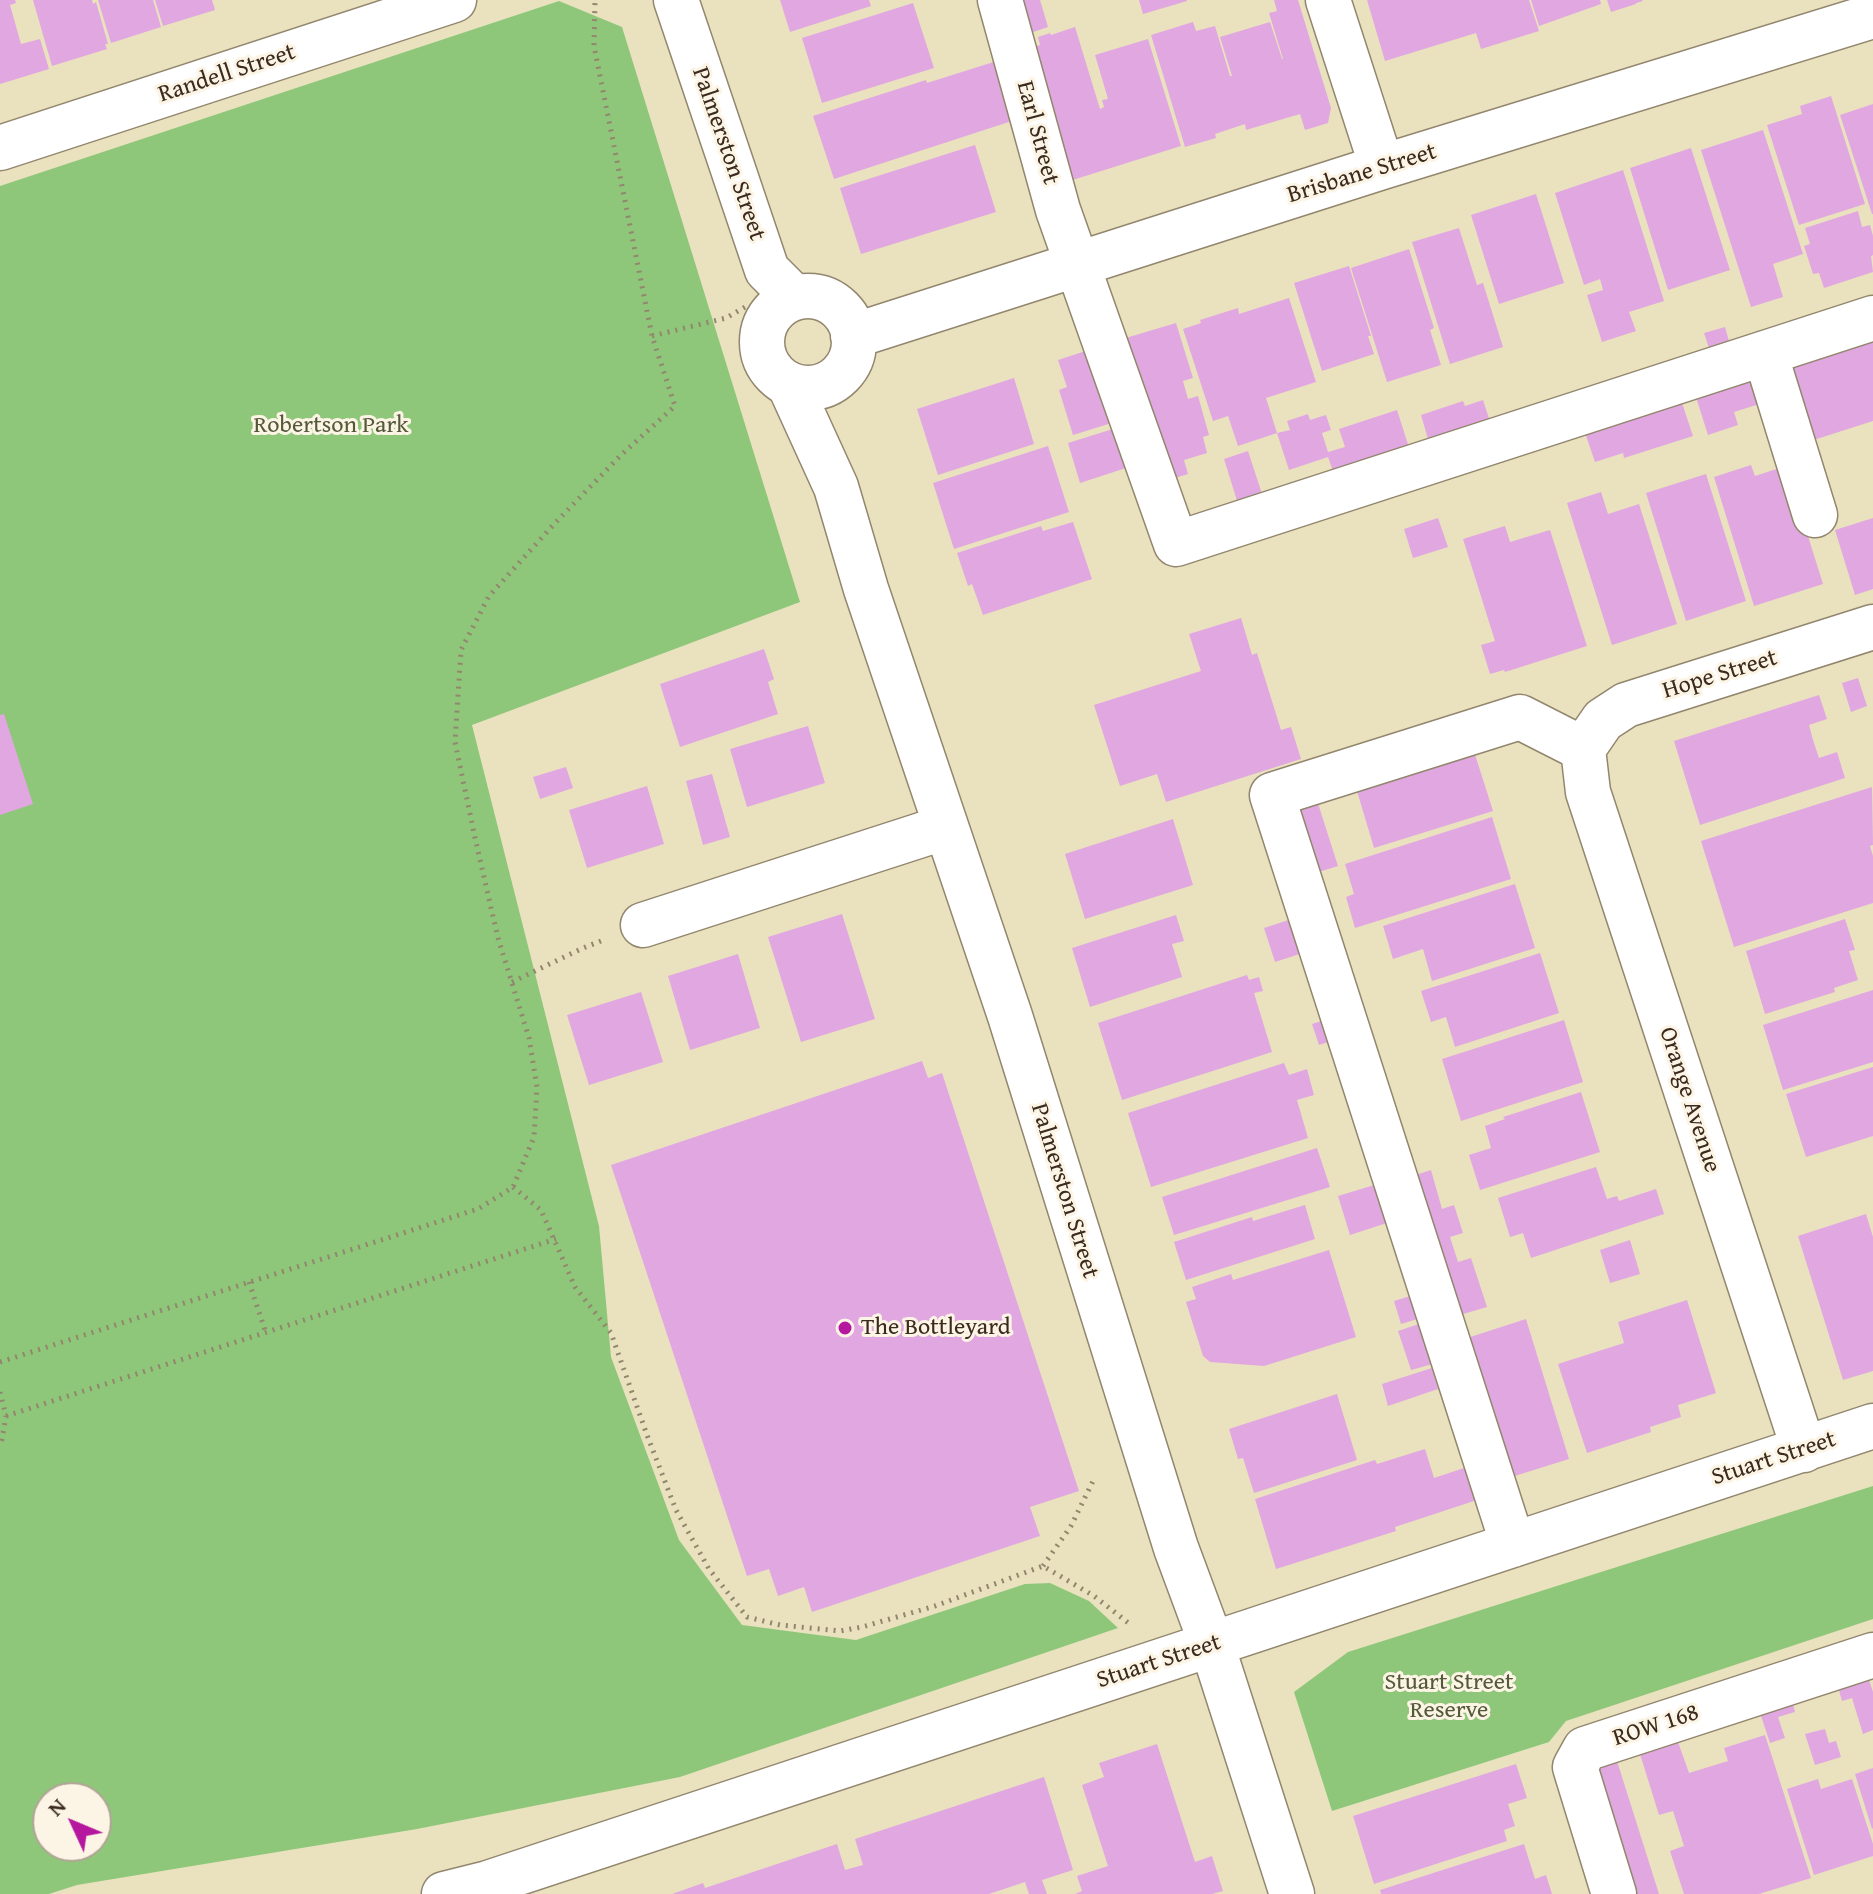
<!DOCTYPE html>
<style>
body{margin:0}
#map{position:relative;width:1873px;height:1894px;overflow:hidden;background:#eae2bf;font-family:"Gentium Book Plus",serif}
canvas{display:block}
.north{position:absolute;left:32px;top:1782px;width:80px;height:80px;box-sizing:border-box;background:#fcf5e5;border:2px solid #afa495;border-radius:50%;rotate:314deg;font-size:22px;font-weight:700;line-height:32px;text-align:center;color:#3b2a1e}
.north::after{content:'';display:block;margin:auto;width:28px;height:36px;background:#b5179e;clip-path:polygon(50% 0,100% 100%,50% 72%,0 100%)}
</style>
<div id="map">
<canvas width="1873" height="1894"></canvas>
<div class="north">N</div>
</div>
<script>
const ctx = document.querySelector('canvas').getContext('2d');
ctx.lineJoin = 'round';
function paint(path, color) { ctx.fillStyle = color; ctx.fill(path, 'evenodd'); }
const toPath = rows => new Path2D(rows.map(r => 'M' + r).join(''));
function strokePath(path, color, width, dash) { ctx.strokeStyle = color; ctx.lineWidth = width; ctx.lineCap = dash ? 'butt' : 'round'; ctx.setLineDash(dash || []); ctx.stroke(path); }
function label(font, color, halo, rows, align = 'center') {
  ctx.font = font + ' "Gentium Book Plus",serif'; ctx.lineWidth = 6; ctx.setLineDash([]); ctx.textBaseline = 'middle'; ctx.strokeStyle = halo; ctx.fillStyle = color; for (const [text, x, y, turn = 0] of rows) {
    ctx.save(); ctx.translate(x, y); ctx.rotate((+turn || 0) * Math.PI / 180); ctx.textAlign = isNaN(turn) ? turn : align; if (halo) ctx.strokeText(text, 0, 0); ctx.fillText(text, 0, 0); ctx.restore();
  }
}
paint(toPath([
 [559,1,622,27,800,602,472,725,599,1226,611,1357,679,1540,742,1625,856,1640,1025,1584,1050,1583,1089,1601,1118,1628,680,1777,417,1829,77,1885,49,1894,0,1894,0,186],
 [48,1798,96,1798,96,1846,48,1846],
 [1873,1486,1873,1619,1566,1721,1549,1742,1332,1811,1294,1692,1348,1652]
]), '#8fc77a');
paint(toPath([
 [0,0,15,0,16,3,10,5,21,44,40,39,49,69,0,84],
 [33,0,92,0,93,4,96,2,108,44,105,44,107,49,52,66],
 [98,0,153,0,161,27,111,43],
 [155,0,212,0,215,10,163,26],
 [780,0,869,0,871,6,790,32],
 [1008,0,1040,0,1048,27,1019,37],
 [1139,0,1187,0,1187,1,1143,14],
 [1274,0,1298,0,1331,108,1328,123,1305,130,1300,114,1246,130,1245,124,1215,134,1216,138,1185,147,1151,35,1193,22,1196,31,1215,26,1230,76,1232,76,1220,37,1270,22,1282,59,1283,59,1269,13,1277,11],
 [1367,0,1529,0,1539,31,1481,49,1476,33,1385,61],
 [1531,0,1600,0,1601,4,1539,26],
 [1607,0,1642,0,1643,1,1636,3,1636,4,1611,12],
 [913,3,934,68,822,103,802,38],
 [1075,27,1100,109,1104,107,1102,100,1108,99,1095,55,1148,39,1181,146,1063,183,1022,50,1040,45,1038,37,1050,33,1051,35],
 [1003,59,1021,118,834,179,813,116,926,80,927,83],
 [1831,96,1865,204,1799,225,1767,125,1802,114,1800,106],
 [1873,104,1873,214,1872,214,1840,115],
 [1763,130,1803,254,1773,264,1783,297,1751,307,1701,150],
 [975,145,996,212,861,254,840,188],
 [1691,148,1730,270,1668,290,1630,168],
 [1623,170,1664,301,1629,312,1636,331,1602,342,1587,295,1603,290,1600,279,1584,285,1555,193],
 [1536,194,1564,283,1499,304,1471,215],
 [1858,211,1862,227,1870,225,1873,236,1873,255,1871,256,1873,272,1824,288,1819,273,1813,274,1804,246,1810,244,1805,228],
 [1459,228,1477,285,1483,283,1503,347,1450,364,1412,242],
 [1409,249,1434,328,1430,330,1441,365,1387,382,1351,268],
 [1349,266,1371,336,1368,336,1374,354,1322,371,1294,283],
 [1289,298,1316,382,1266,398,1277,433,1238,446,1228,416,1213,421,1183,329,1201,323,1200,320,1238,308,1239,314],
 [1176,323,1193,378,1183,381,1188,399,1198,396,1209,435,1203,437,1207,453,1184,460,1188,474,1162,482,1119,340],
 [1725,327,1731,348,1711,354,1704,333],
 [1873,331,1873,421,1798,445,1790,358],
 [1095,348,1118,421,1073,435,1059,390,1067,387,1058,360],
 [1759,370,1769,401,1734,412,1738,425,1708,435,1694,391],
 [1014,378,1034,444,938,475,917,409],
 [1680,397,1693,436,1624,458,1623,453,1595,462,1583,427],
 [1483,400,1492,428,1433,456,1421,415,1463,401,1465,406],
 [1397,410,1413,460,1335,477,1328,457,1289,470,1277,433,1290,430,1287,421,1308,414,1310,420,1326,415,1331,430,1322,433,1328,452,1345,447,1339,429],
 [1116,428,1129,467,1080,483,1068,443],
 [1048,446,1069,512,954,549,933,483],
 [1248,451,1264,500,1239,507,1224,459],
 [1751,465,1755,476,1786,466,1823,584,1754,606,1714,477],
 [1706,474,1746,601,1686,621,1646,493],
 [1601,492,1608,514,1639,504,1677,624,1612,645,1567,503],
 [1438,518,1448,547,1413,558,1404,529],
 [1873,518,1873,589,1855,595,1835,530],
 [1073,522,1092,579,983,615,972,584,968,586,957,553,1041,526,1043,531],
 [1505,526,1510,542,1550,530,1587,646,1505,672,1504,670,1490,674,1481,645,1495,641,1463,539],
 [1241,618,1252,655,1257,653,1281,730,1291,727,1301,759,1166,802,1157,774,1120,786,1094,705,1201,671,1189,634],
 [764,649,774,679,768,682,778,714,680,747,660,684],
 [1858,678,1867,706,1851,712,1842,683],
 [1819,695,1827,719,1809,725,1813,740,1819,758,1837,752,1845,778,1700,825,1674,741],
 [4,714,33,804,0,815,0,715],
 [808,726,825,783,747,807,730,749],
 [1472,745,1493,811,1374,848,1354,781],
 [566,767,573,788,540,799,533,777],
 [712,774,730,837,703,845,686,781],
 [647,786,664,844,587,868,569,810],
 [1872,787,1873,845,1870,846,1873,856,1873,903,1734,947,1701,841],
 [1315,794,1338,866,1309,875,1296,799],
 [1492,817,1511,879,1355,928,1346,897,1354,894,1345,864],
 [1173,819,1193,885,1085,919,1065,854],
 [1515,884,1535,948,1432,981,1423,949,1393,959,1383,926],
 [842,914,875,1019,801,1042,768,937],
 [1176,915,1184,941,1172,944,1182,977,1090,1007,1072,948],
 [1301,916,1312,950,1275,962,1264,928],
 [1845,919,1855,950,1849,951,1858,980,1834,988,1835,992,1765,1014,1746,951],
 [1540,953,1559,1013,1455,1047,1446,1017,1431,1022,1421,991],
 [738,954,760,1028,690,1050,668,976],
 [1247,975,1249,980,1259,977,1263,991,1254,993,1272,1052,1122,1100,1098,1023],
 [1873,990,1873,1062,1783,1090,1763,1025],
 [641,992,663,1062,589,1085,567,1015],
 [1328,1019,1335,1040,1319,1045,1312,1024],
 [1564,1020,1583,1082,1461,1121,1442,1059],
 [922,1061,928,1078,942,1073,1079,1491,1030,1507,1040,1536,812,1612,804,1587,778,1596,769,1569,747,1576,611,1165],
 [1284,1063,1289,1075,1307,1069,1314,1095,1297,1100,1308,1138,1151,1187,1128,1113],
 [1873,1067,1873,1136,1806,1157,1786,1094],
 [1581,1092,1600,1152,1480,1190,1469,1155,1491,1148,1485,1126,1505,1119,1503,1117],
 [1317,1148,1330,1187,1174,1235,1162,1197],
 [1596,1167,1607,1199,1617,1196,1619,1201,1656,1189,1664,1214,1531,1258,1523,1233,1510,1237,1498,1198],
 [1431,1170,1442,1209,1454,1205,1463,1233,1450,1237,1458,1262,1471,1258,1487,1307,1453,1317,1409,1177],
 [1381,1183,1393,1221,1350,1235,1338,1196],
 [1305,1205,1315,1239,1186,1280,1174,1242,1252,1217,1253,1221],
 [1866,1214,1873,1237,1873,1371,1843,1380,1798,1236],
 [1630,1240,1640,1274,1610,1283,1600,1250],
 [1329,1250,1356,1337,1264,1366,1210,1362,1203,1356,1186,1302,1196,1299,1192,1287,1231,1274,1233,1280],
 [1417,1294,1424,1317,1401,1324,1394,1301],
 [1687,1300,1716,1393,1678,1405,1681,1417,1650,1427,1651,1432,1587,1453,1558,1364,1624,1343,1618,1322],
 [1526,1319,1569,1459,1505,1479,1461,1340],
 [1428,1321,1440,1362,1411,1370,1398,1331],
 [1432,1368,1438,1389,1388,1406,1382,1384],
 [1337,1394,1357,1460,1254,1493,1243,1458,1238,1459,1229,1429],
 [1425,1449,1434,1478,1470,1466,1480,1499,1395,1527,1396,1531,1276,1569,1255,1499,1375,1460,1377,1464],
 [1868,1677,1873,1692,1873,1730,1863,1734,1852,1698,1842,1701,1838,1687],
 [1792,1700,1795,1712,1778,1717,1785,1738,1770,1743,1759,1710],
 [1825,1729,1829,1743,1836,1741,1841,1757,1815,1765,1805,1734],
 [1765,1735,1811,1878,1759,1894,1684,1894,1670,1851,1684,1846,1673,1811,1659,1815,1640,1754,1678,1742,1689,1773,1728,1761,1724,1748],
 [1157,1744,1195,1862,1212,1856,1223,1891,1212,1894,1075,1894,1082,1891,1077,1876,1108,1866,1082,1785,1104,1777,1099,1763],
 [1617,1761,1659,1894,1619,1894,1590,1770],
 [1516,1764,1527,1798,1508,1804,1515,1826,1504,1830,1507,1841,1374,1884,1353,1816],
 [1873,1768,1873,1828,1872,1829,1855,1774],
 [1044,1777,1073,1870,1042,1880,1047,1894,1029,1894,1025,1882,989,1894,672,1894,703,1883,705,1888,837,1844,845,1870,863,1865,855,1839],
 [1818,1779,1821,1789,1852,1779,1873,1844,1873,1856,1814,1875,1787,1789],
 [1524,1844,1535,1879,1546,1875,1552,1894,1381,1894,1380,1890]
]), '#e0a7e1');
const minor = toPath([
 [676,0,767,270,795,298],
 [1000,0,1058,210,1176,544,1873,318],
 [1328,0,1382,167],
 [0,148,454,0],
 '762 342a46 46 0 1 1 92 0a46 46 0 1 1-92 0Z',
 [853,336,1382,167,1873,16],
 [1765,353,1815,515],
 [789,384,836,487,866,589,1010,1016,1176,1548,1212,1645,1292,1894],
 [1583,749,1588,792,1804,1450],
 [1583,749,1603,720,1626,705,1873,627],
 [643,925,946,827],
 [1513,1545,1272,795,1520,717,1583,749],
 [444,1894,488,1883,1873,1426],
 [1614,1894,1575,1767,1585,1749,1873,1655]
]);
strokePath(minor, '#92866e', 47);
strokePath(toPath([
 [652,336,726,318,745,307],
 [512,982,583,948,606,939],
 [513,1187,541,1210,575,1287,611,1333,647,1435,676,1510,709,1569,747,1617,780,1625,840,1631,862,1627,935,1606,1043,1566,1094,1596,1131,1625],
 [249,1282,266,1333],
 [0,1362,478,1209,513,1187,534,1137,537,1087,529,1038,498,938,475,838,455,742,461,650,489,596,556,522,621,455,675,406,652,336,594,46,595,0],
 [0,1392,6,1416,2,1439,0,1444],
 [6,1416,556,1239],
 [1043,1566,1071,1526,1094,1479]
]), '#92866e', 5, [2, 6]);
strokePath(minor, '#fff', 44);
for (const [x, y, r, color] of [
 [845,1328,8,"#b5179e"]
]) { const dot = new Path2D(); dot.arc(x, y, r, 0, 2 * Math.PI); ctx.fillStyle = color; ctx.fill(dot); strokePath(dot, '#fcf5e5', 3); }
label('24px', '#3b2a1e', '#fcf5e5', [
 ["Randell Street",227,74,-18],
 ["Earl Street",1037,133,75],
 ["Palmerston Street",728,154,71],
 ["Brisbane Street",1362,174,-17],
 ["Hope Street",1720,675,-17],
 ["Orange Avenue",1689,1100,72],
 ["Palmerston Street",1064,1191,73],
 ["Stuart Street",1774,1459,-18],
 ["Stuart Street",1159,1662,-18],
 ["ROW 168",1656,1726,-18]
]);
label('24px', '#54593a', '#fcf5e5', [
 ["Robertson Park",331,426],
 ["Stuart Street",1449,1683],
 ["Reserve",1449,1711]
]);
label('24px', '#3b2a1e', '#fcf5e5', [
 ["The Bottleyard",861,1328]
], 'left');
</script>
